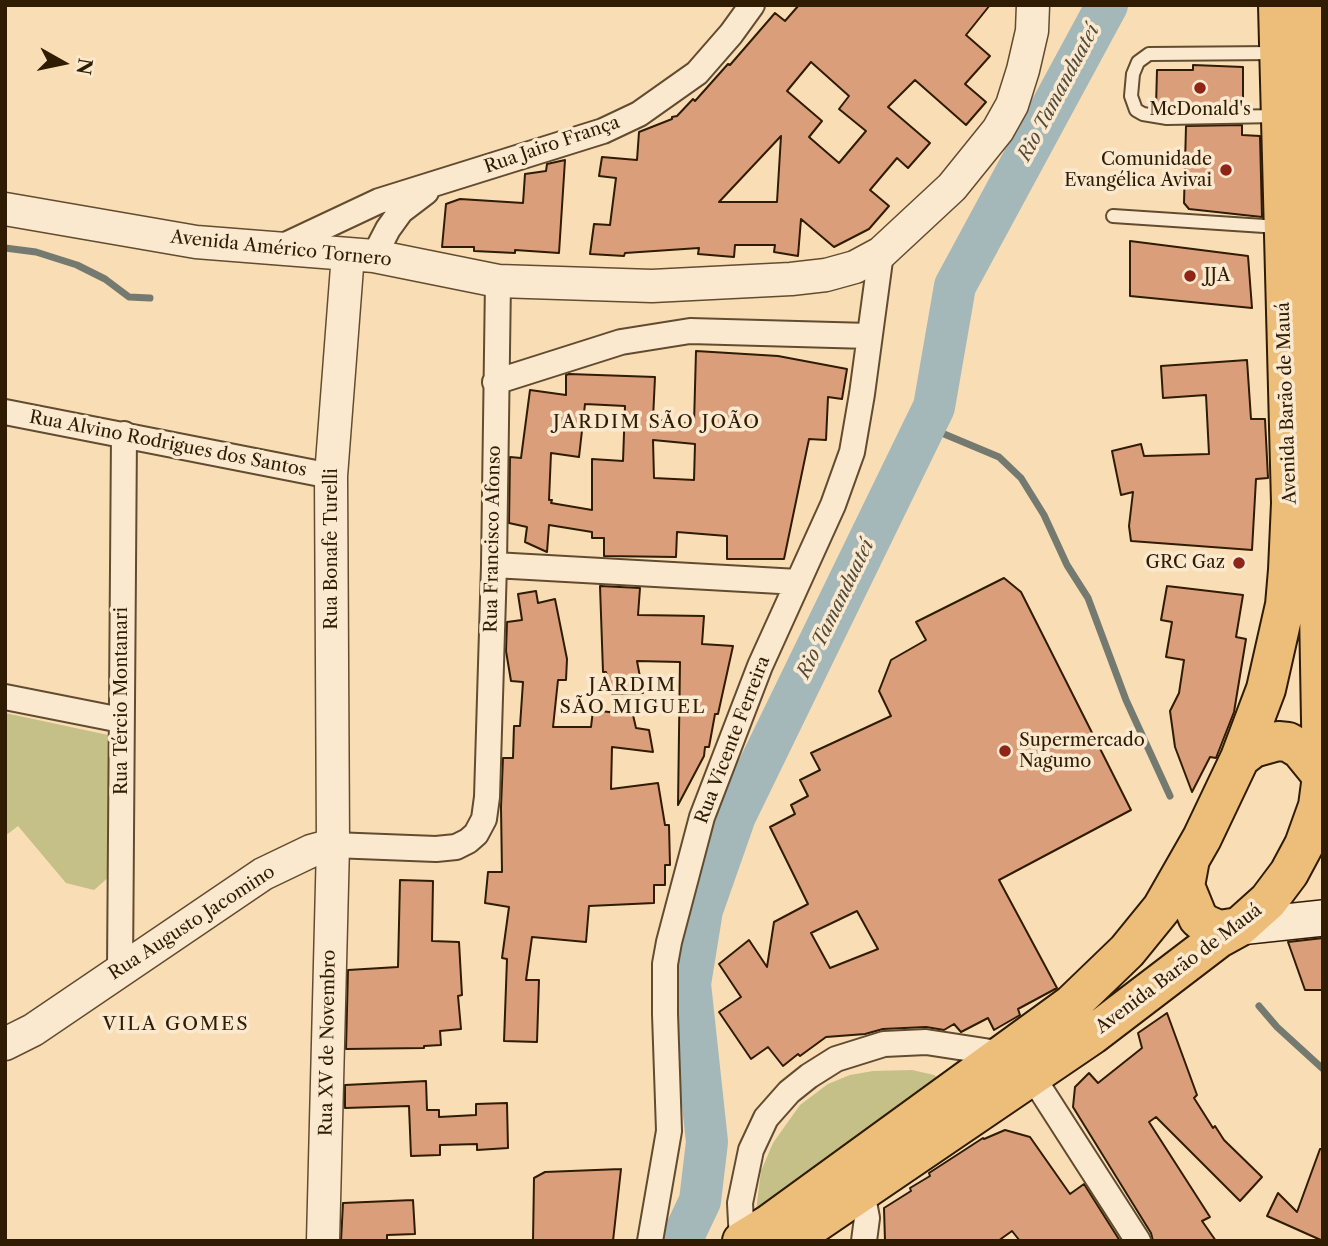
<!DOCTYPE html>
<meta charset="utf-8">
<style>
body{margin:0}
#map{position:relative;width:1328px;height:1246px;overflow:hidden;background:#f9ddb5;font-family:"Libre Caslon Text",serif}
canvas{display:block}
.frame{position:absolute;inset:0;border:7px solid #2f1c03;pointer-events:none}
.north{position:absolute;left:28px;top:28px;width:70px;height:70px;-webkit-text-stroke:5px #fbe9cf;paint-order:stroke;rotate:99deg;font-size:19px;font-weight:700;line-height:28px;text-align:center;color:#2f1c03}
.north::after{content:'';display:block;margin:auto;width:24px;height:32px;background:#2f1c03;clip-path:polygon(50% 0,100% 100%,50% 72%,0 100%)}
</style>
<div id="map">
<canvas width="1328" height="1246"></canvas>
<div class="frame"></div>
<div class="north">N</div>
</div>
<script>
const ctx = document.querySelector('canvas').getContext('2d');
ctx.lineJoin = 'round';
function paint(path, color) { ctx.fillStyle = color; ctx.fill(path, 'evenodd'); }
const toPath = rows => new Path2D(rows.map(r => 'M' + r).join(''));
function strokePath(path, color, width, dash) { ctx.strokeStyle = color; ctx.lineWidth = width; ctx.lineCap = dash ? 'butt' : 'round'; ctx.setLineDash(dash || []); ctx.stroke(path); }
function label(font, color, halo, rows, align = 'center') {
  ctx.font = font + ' "Libre Caslon Text",serif'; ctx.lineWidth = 7; ctx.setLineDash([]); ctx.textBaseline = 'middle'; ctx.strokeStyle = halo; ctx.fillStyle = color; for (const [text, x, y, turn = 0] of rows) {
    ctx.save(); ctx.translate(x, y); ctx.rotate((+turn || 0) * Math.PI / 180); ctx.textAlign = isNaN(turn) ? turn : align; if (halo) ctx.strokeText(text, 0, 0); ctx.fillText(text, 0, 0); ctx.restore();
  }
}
paint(toPath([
 [5,713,113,736,118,869,94,890,66,883,18,826,5,836],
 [912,1070,934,1075,946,1084,756,1211,761,1171,773,1143,800,1105,828,1084,850,1075,873,1071]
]), '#c5bf88');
strokePath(toPath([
 [5,248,36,252,77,265,105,279,129,297,150,298],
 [925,426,999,457,1021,478,1044,515,1067,565,1088,598,1126,700,1170,796],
 [1259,1006,1277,1027,1323,1069]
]), '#757a71', 7);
strokePath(toPath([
 [681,1241,700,1201,707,1142,690,984,702,910,735,816,934,407,955,286,1107,5]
]), '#a4b8ba', 42);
const building = toPath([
 [799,5,990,5,966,35,990,56,965,84,986,102,966,125,915,80,888,107,930,143,908,168,897,158,870,190,889,206,869,229,834,247,801,219,798,256,774,252,775,245,735,245,734,257,698,254,699,248,625,253,624,256,590,254,594,224,610,225,616,178,599,176,602,157,637,160,639,132,672,119,672,117,677,116,693,99,695,101,728,64,730,65,775,13,785,21,799,5],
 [811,62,849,96,839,109,866,131,839,163,809,137,822,121,787,91,811,62],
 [781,136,777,202,719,202,781,136],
 [1193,65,1243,67,1243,108,1156,107,1157,70,1193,70,1193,65],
 [1242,125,1242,135,1260,136,1262,217,1189,209,1184,203,1186,126,1242,125],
 [565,160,559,253,515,250,515,253,474,251,474,247,442,247,446,204,460,199,523,203,525,174,546,171,547,164,565,160],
 [1130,241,1248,256,1252,308,1130,296,1130,241],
 [696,351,778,356,847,369,842,399,828,397,826,440,809,439,784,559,727,559,727,536,677,532,676,557,604,556,604,538,592,538,592,532,549,525,547,552,525,542,527,527,509,523,510,457,521,458,530,390,566,395,566,375,569,374,655,377,653,419,694,424,696,351],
 [585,404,625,406,623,461,592,459,592,510,551,503,552,500,549,500,551,453,579,457,585,404],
 [653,440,695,444,694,480,654,478,653,440],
 [1247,360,1251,419,1265,419,1268,478,1256,479,1252,550,1131,541,1129,526,1133,492,1121,495,1112,451,1141,444,1144,456,1209,454,1206,395,1163,398,1161,366,1247,360],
 [1004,578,1021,592,1131,810,999,880,1057,988,1018,1009,1020,1015,994,1030,988,1018,961,1032,954,1024,944,1030,926,1027,883,1029,865,1034,826,1037,800,1056,798,1054,783,1066,768,1047,751,1059,719,1012,741,997,719,964,749,940,767,967,774,922,808,904,770,827,795,814,791,805,808,796,800,780,820,770,811,753,891,716,879,691,891,660,926,640,916,622,1004,578],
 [857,911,878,949,830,968,811,933,857,911],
 [600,586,640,588,638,615,704,616,702,644,733,646,718,714,715,714,709,747,705,747,704,756,678,805,680,662,637,661,643,693,612,694,606,672,603,672,600,586],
 [1167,586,1243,595,1236,637,1246,639,1234,712,1216,758,1210,757,1192,792,1175,747,1170,711,1179,693,1184,660,1166,657,1172,622,1161,620,1167,586],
 [536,591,538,603,555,599,567,659,566,680,558,680,553,727,591,727,593,710,633,715,636,728,649,730,653,752,612,747,611,789,658,783,665,825,669,825,670,865,665,865,665,885,654,885,654,903,589,906,586,942,532,937,526,980,539,980,537,1042,504,1041,507,959,502,958,509,907,485,903,488,872,502,872,501,807,503,758,513,758,514,726,520,726,523,682,511,681,506,651,507,622,522,620,518,594,536,591],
 [400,880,433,881,432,941,459,942,462,995,458,996,461,1029,440,1031,441,1045,424,1046,424,1048,346,1049,348,970,398,967,400,880],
 [1323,938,1323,990,1305,990,1288,942,1323,938],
 [1167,1013,1197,1095,1194,1098,1213,1128,1215,1126,1224,1140,1262,1177,1240,1201,1156,1117,1149,1122,1210,1217,1202,1221,1216,1241,1153,1241,1151,1233,1073,1107,1075,1087,1089,1073,1098,1083,1142,1048,1138,1033,1167,1013],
 [426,1081,427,1110,439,1110,439,1117,476,1115,476,1104,507,1103,508,1148,477,1150,477,1144,440,1145,440,1155,411,1156,409,1106,345,1108,345,1085,426,1081],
 [1005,1130,1030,1137,1070,1194,1084,1184,1120,1241,1020,1241,1012,1231,998,1241,885,1241,884,1208,911,1191,910,1188,930,1176,929,1173,983,1138,984,1139,1005,1130],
 [1320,1149,1323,1149,1323,1241,1267,1216,1278,1193,1297,1212,1320,1149],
 [621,1169,613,1241,533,1241,534,1178,545,1172,621,1169],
 [413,1200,415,1234,387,1235,387,1241,341,1241,343,1203,413,1200]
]);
paint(building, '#da9f7a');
strokePath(building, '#2f1c03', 2);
const service = toPath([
 [1275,53,1149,54,1138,62,1133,74,1131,96,1136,110,1143,114,1167,118,1277,116],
 [1113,216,1279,227]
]);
const minor = toPath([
 [279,248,379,201,603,131,639,114,697,73,731,34,752,5],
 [374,256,388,229,401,211,426,192],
 [495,382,621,342,690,331,869,336],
 [5,412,331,476],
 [494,565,798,582],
 [5,697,121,720],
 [333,845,436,849,456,847,468,841,476,834,484,819,487,797,494,565,498,281],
 [120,969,124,434],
 [1032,1076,1138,1241],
 [862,1192,867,1218,864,1241],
 [650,1241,669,1131,665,1014,665,964,669,942,702,817,760,666,833,505,852,452,862,394,881,253],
 [742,1241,740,1203,751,1150,766,1118,789,1092,809,1076,836,1059,884,1044,926,1042,1004,1054]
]);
const tertiary = toPath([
 [5,209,196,242,374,256,498,281,652,286,791,279,826,275,855,267,881,253,952,187,998,130,1012,105,1023,70,1032,31,1033,5],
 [5,1044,33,1030,263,874,311,851,333,845],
 [323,1241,333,845,331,476,348,254]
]);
const secondary = toPath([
 [1239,927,1323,918]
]);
const primary = toPath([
 [1240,758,1253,748,1278,741,1288,742,1300,749,1322,776],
 [1190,859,1185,886,1198,918,1205,924,1219,930,1239,927],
 [742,1241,768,1225,1072,1004,1127,951,1162,908,1202,838,1240,758,1266,689,1285,605,1288,570,1291,503,1278,5],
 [789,1241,1092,1035,1219,938,1239,927,1268,901,1289,873,1304,845,1318,806,1322,776,1314,330,1306,5]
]);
strokePath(service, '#624c30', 16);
strokePath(minor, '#624c30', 28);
strokePath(tertiary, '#624c30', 35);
strokePath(secondary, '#2f1c03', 38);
strokePath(primary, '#2f1c03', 42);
strokePath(service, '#fbe9cf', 12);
strokePath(minor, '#fbe9cf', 24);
strokePath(tertiary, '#fbe9cf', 32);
strokePath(secondary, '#fbe9cf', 35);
strokePath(primary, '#ecbe7a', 38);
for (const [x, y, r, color] of [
 [1200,88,7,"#8f2418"],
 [1226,170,7,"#8f2418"],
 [1190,276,7,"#8f2418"],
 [1239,563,7,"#8f2418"],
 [1005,751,7,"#8f2418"]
]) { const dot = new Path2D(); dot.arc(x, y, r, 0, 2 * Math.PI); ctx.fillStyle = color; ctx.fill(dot); strokePath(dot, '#fbe9cf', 2.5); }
label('18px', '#2f1c03', '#fbe9cf', [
 ["McDonald's",1200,110,"center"],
 ["Comunidade",1212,160],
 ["Evangélica Avivai",1212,181],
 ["JJA",1204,276,"left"],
 ["GRC Gaz",1225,563],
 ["Supermercado",1019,741,"left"],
 ["Nagumo",1019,762,"left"]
], 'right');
label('18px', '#2f1c03', '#fbe9cf', [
 ["Rua Jairo França",552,145,-19],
 ["Avenida Américo Tornero",281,249,6],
 ["Avenida Barão de Mauá",1287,403,-92],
 ["Rua Alvino Rodrigues dos Santos",168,444,11],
 ["Rua Francisco Afonso",493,539,-89],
 ["Rua Bonafe Turelli",332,549,-90],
 ["Rua Tércio Montanari",122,701,-90],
 ["Rua Vicente Ferreira",733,740,-69],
 ["Rua Augusto Jacomino",192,923,-33],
 ["Avenida Barão de Mauá",1179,969,-37],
 ["Rua XV de Novembro",328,1043,-89]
]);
label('italic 19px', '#524b3a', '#fbe9cf', [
 ["Rio Tamanduateí",1059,93,-62],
 ["Rio Tamanduateí",836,609,-64]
]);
ctx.letterSpacing = '2px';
label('19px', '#2f1c03', '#fbe9cf', [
 ["JARDIM SÃO JOÃO",657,423],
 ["JARDIM",633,686],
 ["SÃO MIGUEL",633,708],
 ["VILA GOMES",176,1025]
]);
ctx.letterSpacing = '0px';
</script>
